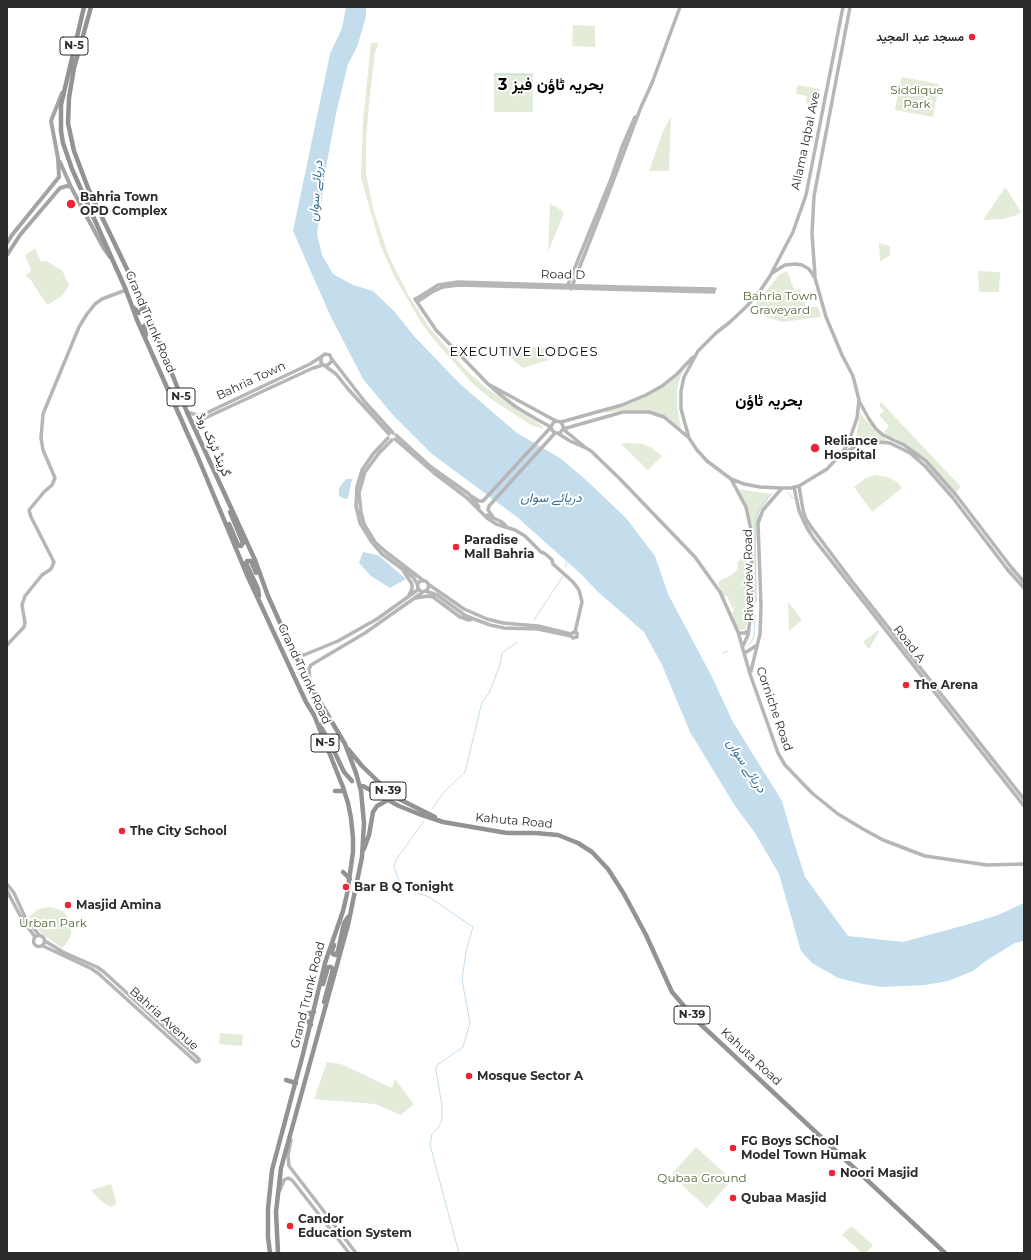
<!DOCTYPE html>
<meta charset="utf-8">
<style>
body{margin:0}
#map{position:relative;width:1031px;height:1260px;overflow:hidden;background:#fff;font-family:Montserrat,sans-serif}
canvas{display:block}
.frame{position:absolute;inset:0;border:8px solid #2c2c2c;pointer-events:none}
</style>
<div id="map">
<canvas width="1031" height="1260"></canvas>
<div class="frame"></div>
</div>
<script>
const ctx = document.querySelector('canvas').getContext('2d');
ctx.lineJoin = 'round';
function paint(path, color) { ctx.fillStyle = color; ctx.fill(path, 'evenodd'); }
const toPath = rows => new Path2D(rows.map(r => 'M' + r).join(''));
function strokePath(path, color, width, dash) { ctx.strokeStyle = color; ctx.lineWidth = width; ctx.lineCap = dash ? 'butt' : 'round'; ctx.setLineDash(dash || []); ctx.stroke(path); }
function label(font, color, halo, rows, align = 'center') {
  ctx.font = font + ' Montserrat,Vazirmatn,sans-serif'; ctx.lineWidth = 4; ctx.setLineDash([]); ctx.textBaseline = 'middle'; ctx.strokeStyle = halo; ctx.fillStyle = color; for (const [text, x, y, turn = 0] of rows) {
    ctx.save(); ctx.translate(x, y); ctx.rotate((+turn || 0) * Math.PI / 180); ctx.textAlign = isNaN(turn) ? turn : align; if (halo) ctx.strokeText(text, 0, 0); ctx.fillText(text, 0, 0); ctx.restore();
  }
}
paint(toPath([
 [573,25,595,26,595,47,572,46],
 [371,43,379,43,375,52,370,95,366,139,366,173,373,209,388,254,409,296,429,327,465,369,485,387,516,409,542,426,544,429,531,425,491,399,472,383,436,342,422,324,394,276,380,244,361,178,363,121],
 [494,73,533,73,533,112,494,112],
 [901,77,939,84,933,117,895,110],
 [797,85,820,89,817,105,806,103,807,96,796,94],
 [671,117,669,171,649,171,663,131],
 [1006,188,1021,212,1017,215,1003,219,983,220,1004,189],
 [550,204,558,208,564,213,548,252],
 [879,243,890,246,890,255,880,262],
 [35,248,41,262,46,261,62,270,69,286,62,296,47,305,30,279,26,276,31,270,25,255],
 [787,271,795,292,800,289,806,307,818,307,821,317,782,322,769,318,756,311,754,306,780,274],
 [978,271,1000,272,999,292,979,292],
 [533,347,544,348,548,360,523,368,500,349,502,348],
 [684,370,680,378,677,390,677,406,681,429,665,417,643,410,623,410,606,413,606,411,630,404,648,395],
 [881,402,961,487,955,493,928,461,896,438,890,437,884,433,889,426,879,415,884,411,879,405],
 [860,413,877,433,890,442,871,442,850,448,856,437],
 [628,443,642,444,652,448,662,456,648,470,621,444],
 [875,475,888,477,897,482,902,488,872,512,854,487,864,479],
 [738,489,772,494,759,513,756,547,757,599,756,604,754,603,749,512],
 [742,557,747,559,748,611,747,624,745,630,740,630,737,627,732,613,734,611,727,596,724,597,718,583,722,579,730,576,737,570,738,562],
 [788,602,802,620,789,631],
 [878,630,879,632,869,649,863,642],
 [51,907,63,911,67,916,71,924,71,935,67,943,62,948,41,933,30,919,30,916,37,910,42,908],
 [220,1033,243,1035,242,1046,219,1044],
 [327,1062,341,1064,392,1088,395,1079,414,1104,401,1115,375,1104,314,1099],
 [696,1147,732,1180,707,1208,671,1175],
 [111,1184,116,1202,116,1204,111,1207,102,1202,91,1190],
 [851,1226,873,1245,866,1253,862,1253,842,1235]
]), '#e3ebd9');
paint(toPath([
 [346,7,366,7,366,17,357,47,348,64,337,109,327,162,317,234,322,255,333,274,353,285,373,291,394,311,414,336,460,384,517,433,560,458,585,479,626,518,655,556,668,594,712,677,733,722,782,801,792,836,805,877,848,936,903,942,969,924,998,915,1024,903,1024,941,1015,943,987,960,973,971,948,981,925,985,883,987,863,984,838,978,812,963,801,951,779,874,755,833,735,806,690,732,662,665,644,632,597,591,582,575,517,517,432,454,392,414,363,379,330,315,293,231,330,54,342,28],
 [346,479,352,479,348,498,345,499,339,496,339,488],
 [363,552,378,555,406,579,390,588,371,576,359,563]
]), '#c3dded');
strokePath(toPath([
 [495,74,533,75],
 [787,492,794,499],
 [808,525,812,532],
 [813,535,846,577],
 [565,567,567,562],
 [858,592,884,625],
 [756,601,755,523,760,507,767,498,772,493],
 [534,620,563,576],
 [891,634,953,713],
 [747,646,751,643,754,636,755,614],
 [723,653,728,651],
 [961,722,1024,802],
 [432,809,444,792,465,772,482,702,489,693,500,665,502,653,517,642],
 [424,821,396,860,394,867,399,880,413,891,429,897,473,927,466,951,462,980,470,1023,463,1047,436,1066,436,1070,442,1106,442,1120,438,1128,432,1134,430,1145,459,1253],
 [7,1250,9,1253]
]), '#c3dded', 1);
strokePath(toPath([
 [795,264,802,265,809,269,815,278,826,317,842,355,853,376,859,400,857,418,848,444,841,454,827,469,799,486,791,488,782,488,760,487,744,484,731,479,707,461,697,450,689,438,681,409,681,391,684,377,690,366,698,351,716,333,730,322,747,306,760,291,772,273,785,265,795,264],
 [772,272,793,232,806,195,843,7],
 [815,276,812,233,814,196,850,7],
 [567,287,611,179,622,147,635,117],
 [571,289,606,200,641,107,652,83,680,7],
 [417,302,432,292,443,287,459,285,714,292],
 [331,358,365,402,393,433],
 [325,366,329,364,332,361,330,355,325,354,321,357,321,363,336,374,349,390,389,434],
 [488,384,436,330,415,299,419,297,438,285,458,282,622,287,715,289],
 [859,401,869,419,876,429,883,435,904,445,926,461,956,495,1011,567,1024,582],
 [187,412,200,416,310,364,321,357],
 [561,422,622,405,646,395,662,386,677,374,693,357],
 [563,429,623,412,649,412,664,417,688,437],
 [197,431,200,422,203,419,313,368,323,365],
 [559,434,570,441,586,448,563,429],
 [396,435,431,467,469,494,479,507],
 [388,438,373,454,362,470,357,487,356,506,360,523,371,541,382,554,413,577,418,585],
 [395,439,434,473,466,497,487,518,496,524,515,530,525,536,541,552,544,553,549,557,552,560,553,564,573,582,579,590,582,602,575,632],
 [392,440,379,453,365,472,359,493,361,512,364,524,375,542,386,552,424,581],
 [586,448,591,451,619,478,695,557,720,592,738,632,750,674,778,753,785,765,812,793,838,814,863,829,883,840,925,856,987,865,1024,864],
 [843,453,861,444,877,442,890,443,910,453,925,466,953,498,1007,569,1024,588],
 [731,479,746,507,751,530,752,605,748,635,743,646],
 [799,486,803,510,806,519,812,528,851,580,1024,799],
 [794,487,799,511,807,528,814,539,1024,806],
 [471,496,479,501,483,501,551,427,553,423,556,421,561,422,563,426,563,429,560,433,555,433,552,430,551,427,536,419,516,407,498,393,488,384,556,421],
 [487,515,502,522,506,526],
 [493,517,488,510,489,506,555,433],
 [404,572,412,584,412,589,409,595],
 '417.5 586a5.5 5.5 0 1 1 11 0a5.5 5.5 0 1 1-11 0Z',
 [428,584,464,609,487,619,503,623,538,626,571,634,574,632,577,633,577,637,573,638,571,636,571,634],
 [426,591,437,595,466,616,490,625,504,628,538,629,571,636],
 [416,598,428,596,433,597,460,617,469,620,472,619],
 [738,632,740,633,745,633,748,631],
 [7,645,24,627,25,623,22,605,25,596,42,575,51,569,54,562,31,517,29,510,44,492,52,485,55,478,43,450,41,438,43,414,79,327,87,314,95,304,102,299,126,290],
 [295,652,304,655,338,641,377,619,419,589],
 [745,653,757,645],
 [751,671,760,634,761,606,758,523,763,510,782,488],
 [310,683,309,669,311,665,365,633,423,592],
 [7,884,14,893,25,917,39,935],
 [7,891,22,919,35,937],
 '33.5 941a5.5 5.5 0 1 1 11 0a5.5 5.5 0 1 1-11 0Z',
 [43,946,92,969,99,974,196,1062,199,1061,199,1059,104,972,97,967,63,952,45,941],
 [291,1140,288,1155,289,1166,356,1253],
 [280,1190,284,1180,288,1178,292,1180,349,1253]
]), '#b6b6b6', 3.5);
strokePath(toPath([
 [60,162,71,187],
 [7,243,12,235,59,177,58,158,51,121,62,93],
 [7,255,20,235,60,188,67,186,71,187,103,247,110,257]
]), '#a4a4a4', 4);
strokePath(toPath([
 [84,7,61,105,61,131,63,143,72,169,126,290,137,320,197,455,247,575,306,702,314,715,343,787,348,803,351,818,353,838,353,852,347,894,343,911,325,963,303,1054,272,1170,268,1209,268,1237,270,1253],
 [91,7,74,68,69,98,68,123,74,151,88,188,149,315,187,412,255,560,268,596,286,636,310,685,345,744,356,773],
 [134,308,139,313,141,312,142,309,140,303],
 [146,335,144,326,147,324,156,339],
 [229,524,238,545,241,546,243,543,230,512],
 [256,573,251,561,247,561,246,563,258,589,259,596],
 [320,725,335,753,344,772,352,781],
 [313,740,324,742],
 [348,749,362,766,386,789,399,799,435,817],
 [363,786,399,806,419,814,443,822,507,833,535,833,558,835,578,843,592,852,608,869,624,894,646,935,672,992,696,1020,945,1253],
 [335,791,344,791],
 [364,849,369,835,373,812,377,806,388,800],
 [343,872,350,879],
 [334,945,332,951,333,954,336,955,338,951,344,923,348,917],
 [323,984,328,967,331,967,333,969,324,1002],
 [303,1015,314,1012],
 [303,1017,311,1025],
 [286,1080,296,1083],
 [278,1253,276,1212,281,1168,348,925,362,857,364,823,361,791]
]), '#939393', 4.5);
strokePath(toPath([
 [356,773,361,791]
]), '#939393', 4.5);
for (const [x, y, r, color] of [
 [972,37,4,"#ef2335"],
 [71,204,5,"#ef2335"],
 [815,448,5,"#ef2335"],
 [456,547,4,"#ef2335"],
 [906,685,4,"#ef2335"],
 [122,831,4,"#ef2335"],
 [346,887,4,"#ef2335"],
 [68,905,4,"#ef2335"],
 [469,1076,4,"#ef2335"],
 [733,1148,4,"#ef2335"],
 [832,1173,4,"#ef2335"],
 [733,1198,4,"#ef2335"],
 [290,1226,4,"#ef2335"]
]) { const dot = new Path2D(); dot.arc(x, y, r, 0, 2 * Math.PI); ctx.fillStyle = color; ctx.fill(dot); strokePath(dot, '#fff', 1.5); }
for (const [x, y, w] of [
 [74,46,28],
 [181,397,28],
 [325,743,28],
 [388,791,36],
 [692,1015,36]
]) { const box = new Path2D(); box.roundRect(x - w / 2, y - 9, w, 18, 3); ctx.fillStyle = '#fff'; ctx.fill(box); strokePath(box, '#2c2c2c', 1); }
label('bold 11px', '#2c2c2c', null, [
 ["N-5",74,46],
 ["N-5",181,397],
 ["N-5",325,743],
 ["N-39",388,791],
 ["N-39",692,1015]
]);
label('bold 12px', '#2c2c2c', '#fff', [
 ["مسجد عبد المجید",964,37,"right"],
 ["Bahria Town",80,197],
 ["OPD Complex",80,211],
 ["Reliance",824,441],
 ["Hospital",824,455],
 ["Paradise",464,540],
 ["Mall Bahria",464,554],
 ["The Arena",914,685],
 ["The City School",130,831],
 ["Bar B Q Tonight",354,887],
 ["Masjid Amina",76,905],
 ["Mosque Sector A",477,1076],
 ["FG Boys SChool",741,1141],
 ["Model Town Humak",741,1155],
 ["Noori Masjid",840,1173],
 ["Qubaa Masjid",741,1198],
 ["Candor",298,1219],
 ["Education System",298,1233]
], 'left');
label('12px', '#506a38', '#fff', [
 ["Siddique",917,90],
 ["Park",917,104],
 ["Bahria Town",780,296],
 ["Graveyard",780,310],
 ["Urban Park",53,923],
 ["Qubaa Ground",702,1178]
]);
label('12px', '#2c2c2c', '#fff', [
 ["Allama Iqbal Ave",806,141,-78],
 ["Road D",563,275,1],
 ["Grand Trunk Road",150,322,67],
 ["Bahria Town",251,381,-25],
 ["گرینڈ ٹرنک روڈ",213,445,66],
 ["Riverview Road",749,575,-91],
 ["Road A",909,644,52],
 ["Grand Trunk Road",304,674,65],
 ["Corniche Road",774,709,71],
 ["Kahuta Road",514,821,5],
 ["Grand Trunk Road",308,995,-76],
 ["Bahria Avenue",164,1019,42],
 ["Kahuta Road",751,1057,43]
]);
label('italic 13px', '#377092', '#fff', [
 ["دریائے سواں",316,191,-85],
 ["دریائے سواں",551,498],
 ["دریائے سواں",746,766,57]
]);
ctx.letterSpacing = '1px';
label('13px', '#000', '#fff', [
 ["EXECUTIVE LODGES",524,352]
]);
ctx.letterSpacing = '0px';
label('bold 16px', '#000', '#fff', [
 ["بحریہ ٹاؤن فیز 3",551,85],
 ["بحریہ ٹاؤن",769,401]
]);
</script>
